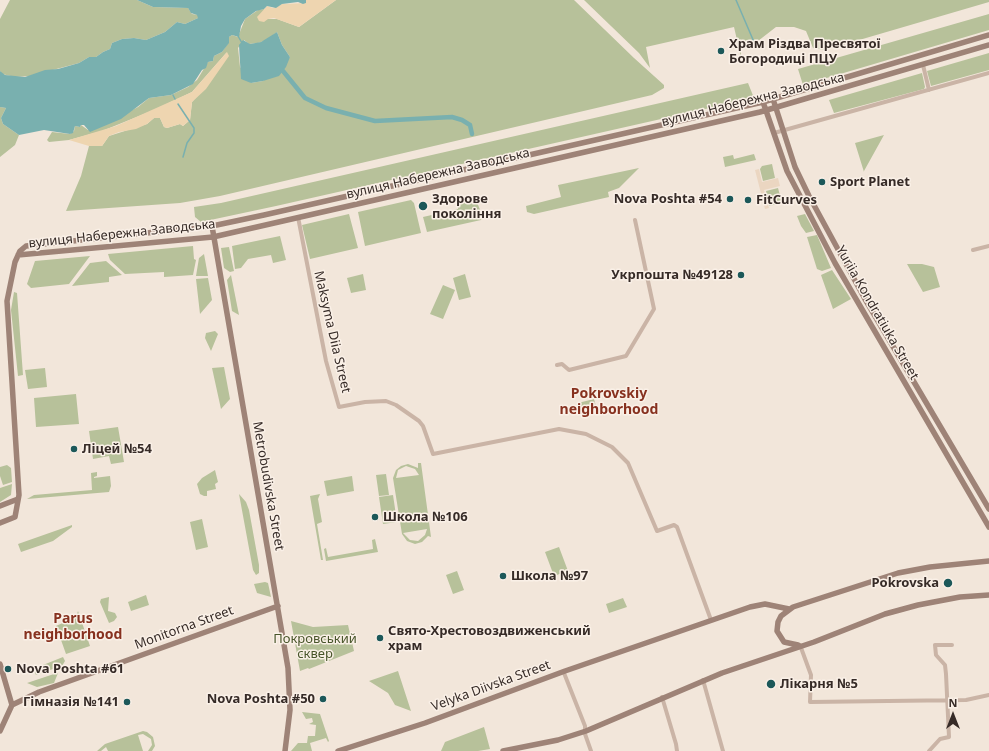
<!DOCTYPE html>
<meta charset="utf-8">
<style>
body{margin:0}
#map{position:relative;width:989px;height:751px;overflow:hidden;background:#f2e6da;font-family:"Noto Sans",sans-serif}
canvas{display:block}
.north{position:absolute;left:933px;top:695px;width:40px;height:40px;-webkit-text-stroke:3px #faf0e7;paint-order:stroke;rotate:0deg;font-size:11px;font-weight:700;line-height:16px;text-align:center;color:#362b27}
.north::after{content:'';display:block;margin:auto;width:14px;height:18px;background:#362b27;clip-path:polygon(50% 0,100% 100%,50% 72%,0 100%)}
</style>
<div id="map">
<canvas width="989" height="751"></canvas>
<div class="north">N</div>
</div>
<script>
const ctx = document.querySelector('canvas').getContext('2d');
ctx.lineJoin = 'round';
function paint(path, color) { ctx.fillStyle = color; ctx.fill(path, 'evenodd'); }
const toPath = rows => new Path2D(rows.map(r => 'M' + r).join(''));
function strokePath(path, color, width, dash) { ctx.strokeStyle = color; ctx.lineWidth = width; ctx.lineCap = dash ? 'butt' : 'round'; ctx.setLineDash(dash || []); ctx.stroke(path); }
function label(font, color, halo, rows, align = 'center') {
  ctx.font = font + ' "Noto Sans",sans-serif'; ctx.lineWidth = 3; ctx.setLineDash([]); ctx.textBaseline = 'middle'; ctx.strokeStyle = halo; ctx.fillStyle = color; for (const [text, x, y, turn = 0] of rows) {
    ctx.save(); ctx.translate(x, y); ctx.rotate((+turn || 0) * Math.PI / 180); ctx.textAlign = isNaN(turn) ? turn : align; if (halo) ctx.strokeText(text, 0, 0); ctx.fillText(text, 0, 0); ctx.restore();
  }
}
paint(toPath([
 [10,0,137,0,153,7,188,8,192,14,198,15,198,18,185,24,177,22,165,32,146,40,134,38,122,39,112,43,110,49,103,52,96,57,89,57,79,63,30,76,15,77,2,74,0,71,0,19],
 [336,0,574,0,634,58,664,85,664,88,652,95,220,196,180,203,66,211,81,176,89,146,102,146,109,136,147,124,154,118,160,118,164,127,167,128,180,124,183,126,190,120,192,102,211,80,227,52,192,92,154,110,102,131,69,140,49,142,47,140,52,132,70,134,74,131,75,126,80,127,81,125,88,130,98,128,138,107,149,98,171,95,188,87,197,80,208,62,213,61,214,56,222,52,229,42,229,37,232,35,238,37,245,19,258,10,264,9,268,19,277,19,299,27],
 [277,32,282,45,290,57,263,81,251,83,240,67,238,48,244,40,249,44,258,43,267,40],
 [584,0,989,0,989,2,825,50,813,48,806,31,794,27,776,27,758,41,751,44,741,50,741,57,734,27,646,47,650,68,639,53],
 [989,14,989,30,803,85,798,69],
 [989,53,989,70,931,86,927,71],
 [922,73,925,87,924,89,834,113,829,100],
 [748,83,754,98,276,206,201,222,195,217,194,207,221,203],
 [0,107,6,108,1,118,3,124,19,135,15,145,0,157],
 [884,135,864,171,864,172,855,143],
 [754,154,756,160,725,167,723,157,733,155,734,159],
 [772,164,775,178,763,181,760,169,762,166],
 [639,168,619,188,608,192,609,197,534,214,527,212,526,206,561,197,558,185],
 [778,188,782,203,769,206,766,191],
 [411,200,414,203,421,233,365,246,358,212],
 [476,200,483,217,481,220,427,232,423,217,458,209,459,204],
 [349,214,358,248,310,259,302,225],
 [805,214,814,231,806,233,801,226,797,216],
 [817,235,831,268,822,271,817,269,807,237],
 [280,236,286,260,273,263,271,255,248,259,241,268,235,269,232,246],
 [193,246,194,259,196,260,193,275,164,277,164,272,125,274,110,260,108,254],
 [229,247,234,271,230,272,224,268,221,248],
 [204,254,208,276,196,276,199,258],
 [90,256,69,284,31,288,27,284,35,261],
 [106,261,122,275,109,277,109,282,72,286,90,263],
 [907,264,922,264,934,267,940,287,923,292],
 [832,270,851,299,833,309,821,275],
 [363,274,366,290,351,293,347,278],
 [465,274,471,297,459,300,453,278],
 [231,275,239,315,232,311,227,280],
 [208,278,212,300,200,314,196,279],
 [443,285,455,290,443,319,430,314],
 [14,292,17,293,23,375,18,376,11,310],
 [215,331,218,334,211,351,205,338,206,333],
 [224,367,230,399,221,409,212,368],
 [45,368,47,387,28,389,25,370],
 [76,394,79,424,36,427,34,398],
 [594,399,597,410,581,414,578,403],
 [118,427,124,462,111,464,109,456,93,459,89,431],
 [418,463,421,463,431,537,428,536,422,542,415,544,407,541,402,534,393,478,396,470,401,466,408,464,418,468],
 [406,466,415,469,419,475,396,478,398,470],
 [427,529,425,535,418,541,410,540,403,533],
 [7,465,11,468,12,482,3,485,0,476,0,467],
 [215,470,218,482,215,484,216,489,207,491,207,496,204,496,200,494,197,484,202,478],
 [97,472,97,476,94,477,94,478,110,476,111,486,109,492,27,499,34,495,92,490,91,473],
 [386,474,389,495,379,496,376,475],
 [352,476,354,491,327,496,324,481],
 [12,484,11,495,0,502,0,488],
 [239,494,246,502,249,510,259,565,259,573,256,575,253,570],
 [320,494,318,499,322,522,317,524,323,560,321,560,310,496],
 [393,495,397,522,383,524,379,497],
 [202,519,208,547,196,550,190,522],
 [72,525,72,527,53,541,21,552,18,544],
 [375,539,378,552,326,561,324,549,326,548,328,557,373,549,372,540],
 [559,547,568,571,554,576,545,552],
 [457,571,464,590,453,594,446,575],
 [265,582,268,583,271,597,257,593,254,584],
 [146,595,149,605,131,611,128,602],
 [109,597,108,611,115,613,117,617,114,621,109,623,100,602,101,599],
 [623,598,627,607,609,613,606,604],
 [78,611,90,646,66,654,56,626,76,617],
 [291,621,313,627,348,625,354,651,309,669,308,668,300,671],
 [63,657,65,661,59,671,53,669,36,675,33,669],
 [398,671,411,711,395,705,388,693,369,681],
 [57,673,58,673,54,683,37,687,27,683],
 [302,712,320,714,329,741,328,742,326,738,310,743,312,751,291,751,298,743,307,743,308,736,315,736,316,725,309,724,313,722,312,718,306,719],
 [484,727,490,749,478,751,441,751,445,742],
 [143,731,147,732,153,737,155,746,152,751,148,751,152,745,151,739,143,734,138,735,143,751,108,751,106,747,101,751,97,751,105,744]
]), '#b7c19a');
paint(toPath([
 [306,0,336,0,299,27,274,18,268,19,264,22,259,21,257,17,267,6,273,8,282,4,306,3],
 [227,52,229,56,206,89,192,102,190,120,183,126,180,124,167,128,164,127,160,118,154,118,147,124,136,129,119,132,109,136,102,146,89,146,69,140,116,126,192,92]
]), '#eed5b0');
paint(toPath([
 [759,169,762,182,778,178,780,186,764,190,769,208,765,209,755,170]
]), '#ebd6c1');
paint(toPath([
 [137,0,306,0,306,3,303,4,298,2,282,4,276,8,267,6,264,9,256,11,245,19,241,26,239,37,232,35,229,37,229,43,222,52,214,56,213,61,208,62,206,68,202,70,193,84,171,95,149,98,121,119,90,132,84,125,81,125,80,127,75,126,73,133,70,134,44,130,19,135,3,124,1,118,6,108,0,107,0,71,5,75,25,77,45,70,58,69,79,63,89,57,96,57,103,52,110,49,112,43,122,39,134,38,146,40,165,32,177,22,185,24,198,18,197,15,191,13,188,8,153,7],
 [277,32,282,45,290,57,286,67,279,76,263,81,251,83,241,79,239,45,243,40,250,44,261,42]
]), '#79b0af');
strokePath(toPath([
 [736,0,754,42],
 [238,36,242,43],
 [173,95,175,99],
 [178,104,194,128,194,133,187,143,183,157]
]), '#79b0af', 1.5);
strokePath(toPath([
 [283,71,305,98,326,108,375,121,452,117,462,120,470,125,472,134]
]), '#79b0af', 4.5);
strokePath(toPath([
 [923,65,929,90],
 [774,133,989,73],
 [298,217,326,361,339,407,365,402,386,401,396,405,419,421,423,426,433,454,559,429,586,434,612,447,628,463,657,531,674,525,677,527,711,620],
 [973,250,989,246],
 [557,365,562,364,569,370,626,356,654,309,635,220],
 [800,645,811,675,810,702,966,700,989,695],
 [565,671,564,673,585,726,585,734,591,751],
 [703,680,723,751],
 [662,697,676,744,677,751],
 [929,751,940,739,949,737,946,674,945,665,936,655,935,645,952,645]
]), '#cab4a6', 4);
strokePath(toPath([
 [773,99,795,167,809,196,865,299,989,509],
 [763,102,787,171,835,263,989,527],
 [212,226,288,668,290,710,285,751],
 [18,255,213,237,760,112,989,45],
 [0,506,18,499],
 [0,523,15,517,19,495,7,301,15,262,20,251,26,246,212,226,264,215,763,102,989,35],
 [798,645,784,642,777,631,778,622,781,616,793,607,898,573,930,567,989,561],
 [0,664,12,705],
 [0,731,12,705,39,692,278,606],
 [338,751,425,723,565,671,750,607,765,604,789,609],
 [503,751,558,740,586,731,722,673,814,642,885,614,918,605,960,597,989,595]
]), '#9e8377', 5.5);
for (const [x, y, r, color] of [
 [721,51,4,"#1c5859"],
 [822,182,4,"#1c5859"],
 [730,199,4,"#1c5859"],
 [748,200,4,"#1c5859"],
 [423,206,5,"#1c5859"],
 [741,275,4,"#1c5859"],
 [74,449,4,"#1c5859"],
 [375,517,4,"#1c5859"],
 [503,576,4,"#1c5859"],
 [948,583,5,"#1c5859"],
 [380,638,4,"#1c5859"],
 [8,669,4,"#1c5859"],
 [771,684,5,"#1c5859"],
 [323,699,4,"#1c5859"],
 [127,702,4,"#1c5859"]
]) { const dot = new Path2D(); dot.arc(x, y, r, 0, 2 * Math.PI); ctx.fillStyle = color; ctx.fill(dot); strokePath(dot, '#faf0e7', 1.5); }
label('bold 13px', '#362b27', '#faf0e7', [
 ["Храм Різдва Пресвятої",729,44],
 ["Богородиці ПЦУ",729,59],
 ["Sport Planet",830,182],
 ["Здорове",432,199],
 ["покоління",432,214],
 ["Nova Poshta #54",722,199,"right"],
 ["FitCurves",756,200],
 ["Укрпошта №49128",733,275,"right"],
 ["Ліцей №54",82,449],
 ["Школа №106",383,517],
 ["Школа №97",511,576],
 ["Pokrovska",939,583,"right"],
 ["Свято-Хрестовоздвиженський",388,631],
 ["храм",388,646],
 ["Nova Poshta #61",16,669],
 ["Лікарня №5",780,684],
 ["Nova Poshta #50",315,699,"right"],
 ["Гімназія №141",119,702,"right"]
], 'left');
label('13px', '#362b27', '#faf0e7', [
 ["вулиця Набережна Заводська",753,100,-14],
 ["вулиця Набережна Заводська",438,174,-13],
 ["вулиця Набережна Заводська",122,234,-6],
 ["Yuriia Kondratiuka Street",877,313,60],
 ["Maksyma Diia Street",332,332,77],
 ["Metrobudivska Street",268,486,80],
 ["Monitorna Street",184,628,-20],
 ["Velyka Diivska Street",491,686,-20]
]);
label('13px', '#48552a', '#faf0e7', [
 ["Покровський",315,639],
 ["сквер",315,654]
]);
label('bold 14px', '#87311f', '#faf0e7', [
 ["Pokrovskiy",609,394],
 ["neighborhood",609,410],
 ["Parus",73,619],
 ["neighborhood",73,635]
]);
</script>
